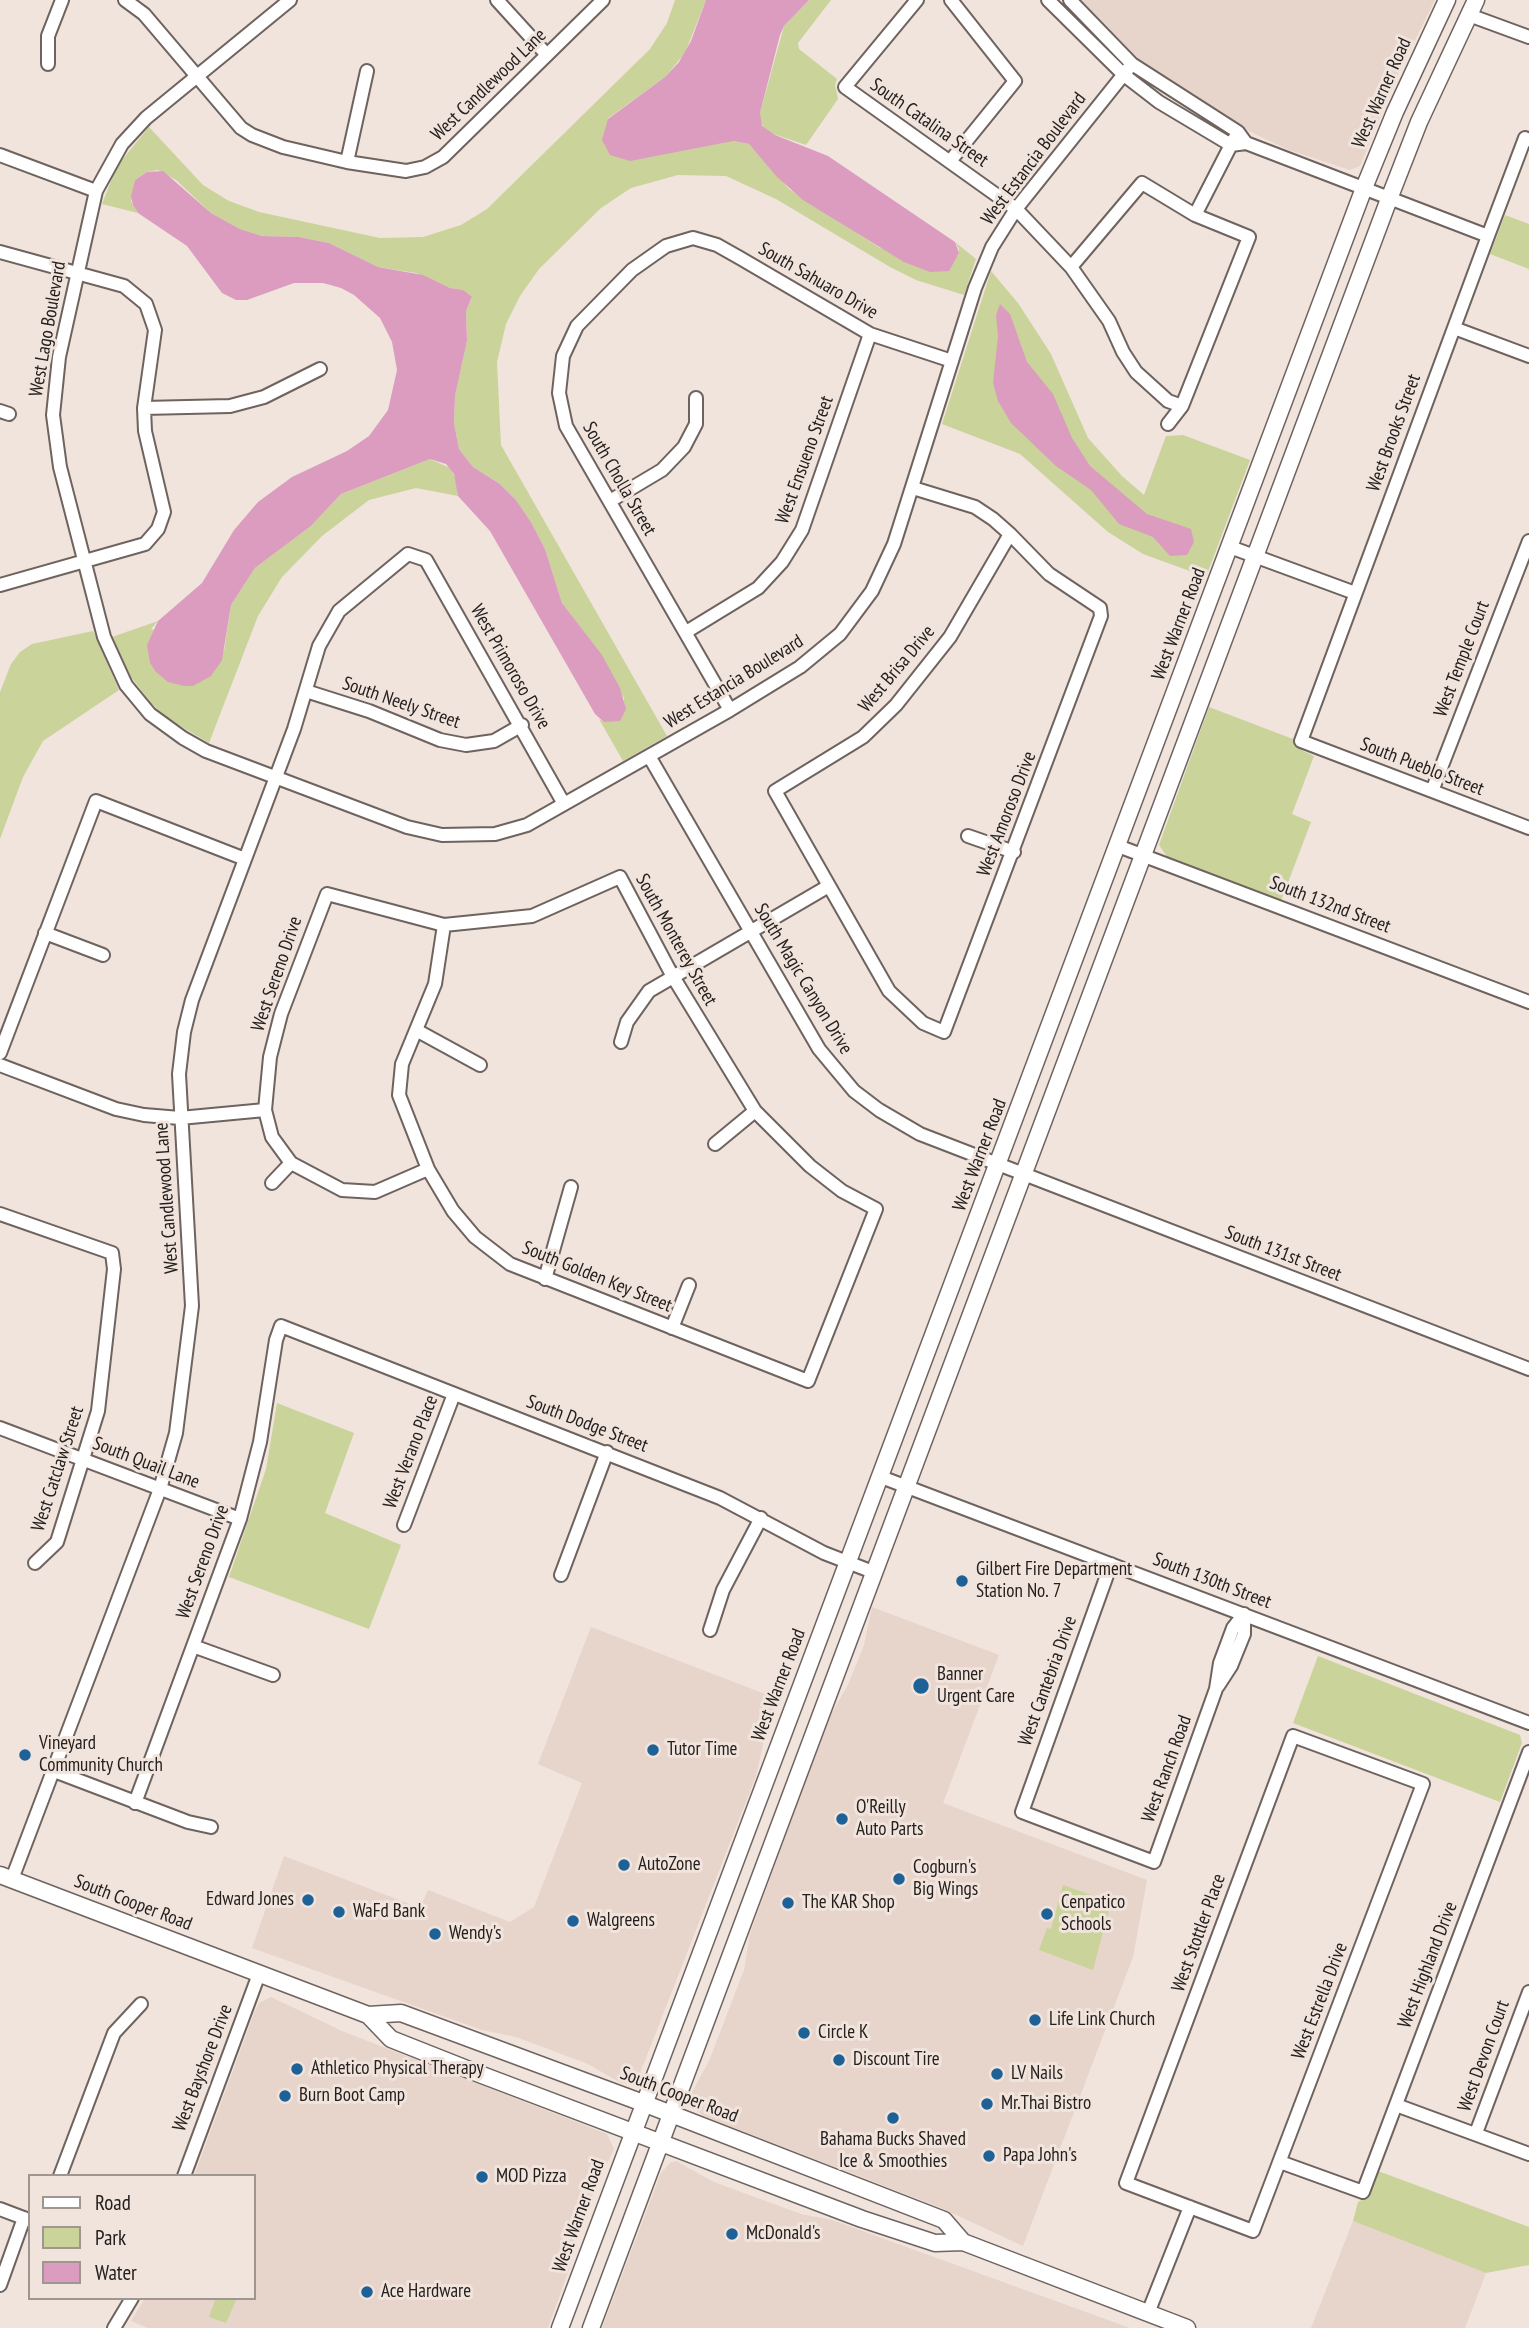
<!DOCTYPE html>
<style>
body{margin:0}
#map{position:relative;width:1529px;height:2328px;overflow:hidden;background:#f0e4dd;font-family:"PT Sans Narrow",sans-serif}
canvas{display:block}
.legend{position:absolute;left:28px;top:2174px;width:228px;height:126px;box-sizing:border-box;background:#f0e4dd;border:2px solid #9f9691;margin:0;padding:9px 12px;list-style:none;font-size:21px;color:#25201e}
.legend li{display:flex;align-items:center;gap:14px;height:35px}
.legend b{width:35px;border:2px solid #9f9691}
</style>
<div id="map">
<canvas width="1529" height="2328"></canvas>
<ul class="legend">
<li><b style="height:9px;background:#fff"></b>Road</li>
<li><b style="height:19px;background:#cad39a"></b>Park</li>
<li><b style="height:19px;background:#db9cc0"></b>Water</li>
</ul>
</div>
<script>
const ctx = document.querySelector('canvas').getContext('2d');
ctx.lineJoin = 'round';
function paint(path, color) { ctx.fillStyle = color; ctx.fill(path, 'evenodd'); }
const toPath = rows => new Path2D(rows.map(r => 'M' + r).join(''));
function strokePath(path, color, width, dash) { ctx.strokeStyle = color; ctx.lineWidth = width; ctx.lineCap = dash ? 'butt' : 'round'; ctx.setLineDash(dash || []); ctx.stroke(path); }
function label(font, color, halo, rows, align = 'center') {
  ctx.font = font + ' "PT Sans Narrow",sans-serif'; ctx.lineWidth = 6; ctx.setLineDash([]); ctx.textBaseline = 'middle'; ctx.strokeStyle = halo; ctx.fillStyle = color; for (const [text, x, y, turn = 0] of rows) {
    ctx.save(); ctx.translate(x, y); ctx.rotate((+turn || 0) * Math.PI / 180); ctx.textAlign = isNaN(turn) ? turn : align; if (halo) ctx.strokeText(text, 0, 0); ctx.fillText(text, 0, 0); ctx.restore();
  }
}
paint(toPath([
 [1075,0,1435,0,1395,80,1360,166,1350,170,1289,150,1219,117,1136,60],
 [872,1607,999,1655,943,1803,1147,1880,1133,1957,1023,2246,939,2207,704,2116,690,2106,691,2094,709,2061,744,1970,750,1934,827,1721,848,1685,864,1645],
 [591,1627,778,1699,765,1736,756,1776,637,2081,631,2084,621,2083,588,2064,516,2037,482,2030,252,1948,284,1856,420,1908,428,1890,510,1922,534,1907,582,1783,538,1764],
 [271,1997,342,2031,607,2134,614,2149,577,2228,570,2267,548,2328,148,2328,131,2321,145,2298,254,2298,254,2176,194,2176,255,2011,259,2003],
 [676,2161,714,2182,801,2214,832,2220,1130,2328,602,2328,661,2173,670,2163],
 [1353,2221,1486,2273,1465,2328,1311,2328]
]), '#e7d4ca');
paint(toPath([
 [675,0,706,0,685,53,665,77,607,119,749,144,789,189,880,248,958,256,959,249,955,242,976,259,964,295,916,280,890,267,776,199,726,176,678,175,631,188,601,208,539,269,520,296,506,324,497,362,501,445,667,736,623,761,599,719,605,722,623,715,624,698,586,635,562,603,545,549,531,522,516,500,500,484,473,467,459,449,454,423,455,396,467,341,466,311,472,298,465,295,463,290,450,288,416,273,378,267,329,243,299,237,262,236,240,229,211,213,176,180,158,170,147,172,135,180,131,201,138,213,102,204,117,166,149,127,203,185,229,201,259,212,380,238,423,237,461,225,487,209,650,49,667,23],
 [809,0,831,0,798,43,799,49,837,79,835,85,838,99,806,145,767,132,760,122,760,113,784,26],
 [1505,215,1529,224,1529,269,1490,254],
 [991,271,1018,303,1051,354,1088,438,1122,476,1144,495,1166,436,1183,435,1250,460,1206,577,1143,554,1108,532,1020,454,942,424],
 [430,459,450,468,456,479,458,496,416,488,369,500,322,536,282,577,258,616,209,743,167,718,151,703,131,677,112,637,158,621,151,629,224,651,231,605,255,568,311,526,341,494],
 [93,631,119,690,43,741,23,777,0,839,0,692,11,664,20,652,32,644],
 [1209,707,1293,739,1303,751,1314,756,1292,814,1311,822,1281,901,1168,858,1159,845],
 [277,1403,354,1433,325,1513,401,1545,369,1629,229,1577,266,1469],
 [1318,1656,1520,1735,1522,1743,1500,1802,1293,1723],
 [1063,1885,1111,1902,1093,1970,1039,1950,1047,1928,1051,1929],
 [1378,2171,1529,2227,1529,2265,1486,2273,1353,2221,1358,2202,1369,2196],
 [216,2298,237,2298,226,2323,209,2317]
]), '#cad39a');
paint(toPath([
 [706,0,809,0,784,26,780,35,760,113,762,126,775,135,828,156,955,242,959,253,949,271,930,272,904,262,803,200,777,177,749,144,733,141,630,161,610,155,602,140,608,119,665,77,679,62,691,41],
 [163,171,211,213,240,229,262,236,299,237,329,243,378,267,423,275,450,288,463,290,472,297,466,311,467,341,455,396,454,423,459,449,473,467,500,484,516,500,531,522,545,549,562,603,602,655,620,688,626,709,620,721,604,722,595,714,490,531,458,496,454,474,446,464,430,459,341,494,311,526,255,568,231,605,222,660,211,676,193,686,184,686,168,682,156,672,150,663,147,645,158,621,202,583,234,530,258,502,292,477,347,451,369,436,388,410,397,370,392,342,380,318,354,295,341,288,323,283,294,283,247,300,236,300,222,293,187,246,138,213,133,205,131,197,135,180,147,172],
 [1000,304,1010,314,1027,362,1053,394,1072,438,1090,466,1147,514,1191,529,1194,542,1187,555,1170,556,1153,537,1119,524,1091,490,1056,466,1011,423,998,401,993,383,998,336,996,315]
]), '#db9cc0');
const minor = toPath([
 [125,0,144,14,241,128,252,135,283,147,347,162,406,171,425,167,443,157,603,0],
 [290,0,146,118,122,144,96,191,59,357,53,415,60,467,104,637,126,685,150,714,183,738,206,751,407,827,442,835,495,834,527,825,730,710,800,667,840,634,872,591,894,544,975,288,992,247,1016,209,1132,64],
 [497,0,547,55],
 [917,0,845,87,1016,209,1071,267,1109,321,1123,352,1136,372,1168,401,1182,406],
 [1048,0,1124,75,1159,102,1231,145,1246,143,1488,236],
 [1070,0,1132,64,1238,132,1246,143],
 [1469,15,1529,37],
 [48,64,48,36,62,0],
 [1529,140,1525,138,1488,236,1301,741,1529,828],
 [0,155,96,191],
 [951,160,1015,81,951,0],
 [347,162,367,71],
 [1195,215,1234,139],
 [0,252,124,286,146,304,155,330,144,408,145,431,164,512,158,529,145,544,0,585],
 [1071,267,1142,183,1195,215,1249,237,1182,406,1168,424],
 [1454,328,1529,356],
 [144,408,230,406,264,397,320,369],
 [0,411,9,414],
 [913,488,975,507,993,519,1010,534,1049,574,1100,608,1101,616,944,1032,923,1023,889,991,775,791,863,737,896,705,950,637,1010,534],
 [610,501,662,470,684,447,696,424,696,398],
 [1230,547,1355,593],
 [686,632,758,588,782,562,802,530,870,334],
 [306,691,369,711,440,740,466,745,494,741,522,725],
 [730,710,566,426,559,393,563,356,577,326,632,270,666,246,693,238,717,245,740,258,870,334,952,361],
 [649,756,819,1049,854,1091,879,1110,920,1134,1529,1369],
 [1432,791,1529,541],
 [968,836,1014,852],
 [1118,846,1529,1002],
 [620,877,672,975,755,1111,810,1166,842,1191,876,1209,808,1381,510,1264,475,1237,453,1211,428,1169,375,1192,342,1190,291,1163,272,1137,265,1110,270,1057,281,1014,327,894,444,925,532,916,620,877],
 [45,933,103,955],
 [416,1030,480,1065],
 [621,1042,627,1022,649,991,827,887],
 [0,1053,96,801,245,859],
 [0,1065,116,1109,144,1115,180,1118,265,1110],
 [715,1144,755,1111],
 [428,1169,399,1095,402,1064,435,984,444,925],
 [272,1183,291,1163],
 [0,1214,112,1253,114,1269,98,1411,57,1542,35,1563],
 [545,1279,571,1187],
 [672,1328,689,1285],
 [0,1428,240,1519],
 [881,1477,1529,1723],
 [404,1525,454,1394],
 [1111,1564,1022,1812,1154,1862,1216,1689,1220,1663,1233,1628,1244,1614],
 [561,1575,607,1452],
 [710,1630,723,1590,761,1518],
 [193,1646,273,1675],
 [1218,1686,1231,1666,1244,1634,1244,1614],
 [1293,1736,1423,1784,1253,2231,1126,2183,1293,1736],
 [54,1771,188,1822,211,1827],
 [135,1803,240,1519,260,1442,276,1340,281,1326,720,1498,824,1553,873,1572],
 [12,1879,160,1489,176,1433,192,1306,179,1074,184,1032,192,1000,294,729,319,646,339,611,408,554,426,560,564,804],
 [1396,2105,1529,2154],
 [1476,2133,1529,1992],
 [1280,2162,1363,2192,1529,1752],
 [60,2176,114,2033,141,2004],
 [184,2176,259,1974],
 [0,2209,29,2220],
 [0,2285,24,2218],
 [1148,2313,1190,2207],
 [114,2328,132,2298]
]);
const major = toPath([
 [0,1875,368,2015,401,2013,643,2103,944,2220,963,2242],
 [368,2015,391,2039,482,2075,862,2219,935,2243,963,2242,1187,2328],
 [560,2328,1364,188,1395,112,1447,0],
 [591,2328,1389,199,1419,122,1476,0]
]);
strokePath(minor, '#6e635e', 16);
strokePath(major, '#6e635e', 19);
strokePath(minor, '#fff', 12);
strokePath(major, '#fff', 16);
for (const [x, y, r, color] of [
 [962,1581,7,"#1d6196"],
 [921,1686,9,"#1d6196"],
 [653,1750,7,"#1d6196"],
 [25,1755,7,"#1d6196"],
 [842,1819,7,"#1d6196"],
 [624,1865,7,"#1d6196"],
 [899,1879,7,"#1d6196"],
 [308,1900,7,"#1d6196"],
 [788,1903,7,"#1d6196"],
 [339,1912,7,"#1d6196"],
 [1047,1914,7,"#1d6196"],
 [573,1921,7,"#1d6196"],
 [435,1934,7,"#1d6196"],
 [1035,2020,7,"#1d6196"],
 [804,2033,7,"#1d6196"],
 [839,2060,7,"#1d6196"],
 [297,2069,7,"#1d6196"],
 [997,2074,7,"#1d6196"],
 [285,2096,7,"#1d6196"],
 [987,2104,7,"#1d6196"],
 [893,2118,7,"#1d6196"],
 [989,2156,7,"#1d6196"],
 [482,2177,7,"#1d6196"],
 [732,2234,7,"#1d6196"],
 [367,2292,7,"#1d6196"]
]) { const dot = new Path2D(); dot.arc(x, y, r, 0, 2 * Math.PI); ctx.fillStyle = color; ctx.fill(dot); strokePath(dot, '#f0e4dd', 2.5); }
label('19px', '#25201e', '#f0e4dd', [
 ["West Candlewood Lane",489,85,-44],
 ["West Warner Road",1382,93,-66],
 ["South Catalina Street",929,123,35],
 ["West Estancia Boulevard",1034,159,-53],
 ["South Sahuaro Drive",818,281,30],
 ["West Lago Boulevard",48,329,-80],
 ["West Brooks Street",1394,433,-70],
 ["West Ensueno Street",805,460,-70],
 ["South Cholla Street",619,479,60],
 ["West Warner Road",1179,624,-69],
 ["West Temple Court",1462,659,-69],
 ["West Primoroso Drive",510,667,60],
 ["West Brisa Drive",897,669,-50],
 ["West Estancia Boulevard",734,682,-32],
 ["South Neely Street",401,703,19],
 ["South Pueblo Street",1422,767,21],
 ["West Amoroso Drive",1007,814,-69],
 ["South 132nd Street",1330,905,21],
 ["South Monterey Street",676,940,61],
 ["West Sereno Drive",277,974,-71],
 ["South Magic Canyon Drive",803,979,59],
 ["West Warner Road",980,1155,-69],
 ["West Candlewood Lane",167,1198,-94],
 ["South 131st Street",1283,1254,21],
 ["South Golden Key Street",597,1277,22],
 ["South Dodge Street",587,1424,21],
 ["West Verano Place",411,1452,-69],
 ["South Quail Lane",146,1463,21],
 ["West Catclaw Street",58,1469,-72],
 ["West Sereno Drive",203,1562,-70],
 ["South 130th Street",1212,1581,21],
 ["West Cantebria Drive",1048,1681,-70],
 ["West Warner Road",779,1685,-69],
 ["West Ranch Road",1167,1769,-70],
 ["South Cooper Road",133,1903,21],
 ["West Stottler Place",1199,1933,-70],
 ["West Highland Drive",1428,1965,-69],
 ["West Estrella Drive",1320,2001,-69],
 ["West Devon Court",1484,2056,-70],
 ["West Bayshore Drive",203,2068,-69],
 ["South Cooper Road",679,2095,21],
 ["West Warner Road",579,2216,-70]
]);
label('19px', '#25201e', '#f0e4dd', [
 ["Gilbert Fire Department",976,1570],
 ["Station No. 7",976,1592],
 ["Banner",937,1675],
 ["Urgent Care",937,1697],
 ["Vineyard",39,1744],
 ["Community Church",39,1766],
 ["Tutor Time",667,1750],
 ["O'Reilly",856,1808],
 ["Auto Parts",856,1830],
 ["AutoZone",638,1865],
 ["Cogburn's",913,1868],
 ["Big Wings",913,1890],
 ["Edward Jones",294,1900,"right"],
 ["The KAR Shop",802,1903],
 ["Cenpatico",1061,1903],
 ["Schools",1061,1925],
 ["WaFd Bank",353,1912],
 ["Walgreens",587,1921],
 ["Wendy's",449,1934],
 ["Life Link Church",1049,2020],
 ["Circle K",818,2033],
 ["Discount Tire",853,2060],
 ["Athletico Physical Therapy",311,2069],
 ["LV Nails",1011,2074],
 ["Burn Boot Camp",299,2096],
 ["Mr.Thai Bistro",1001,2104],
 ["Bahama Bucks Shaved",893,2140,"center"],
 ["Ice & Smoothies",893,2162,"center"],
 ["Papa John's",1003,2156],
 ["MOD Pizza",496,2177],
 ["McDonald's",746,2234],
 ["Ace Hardware",381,2292]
], 'left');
</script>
